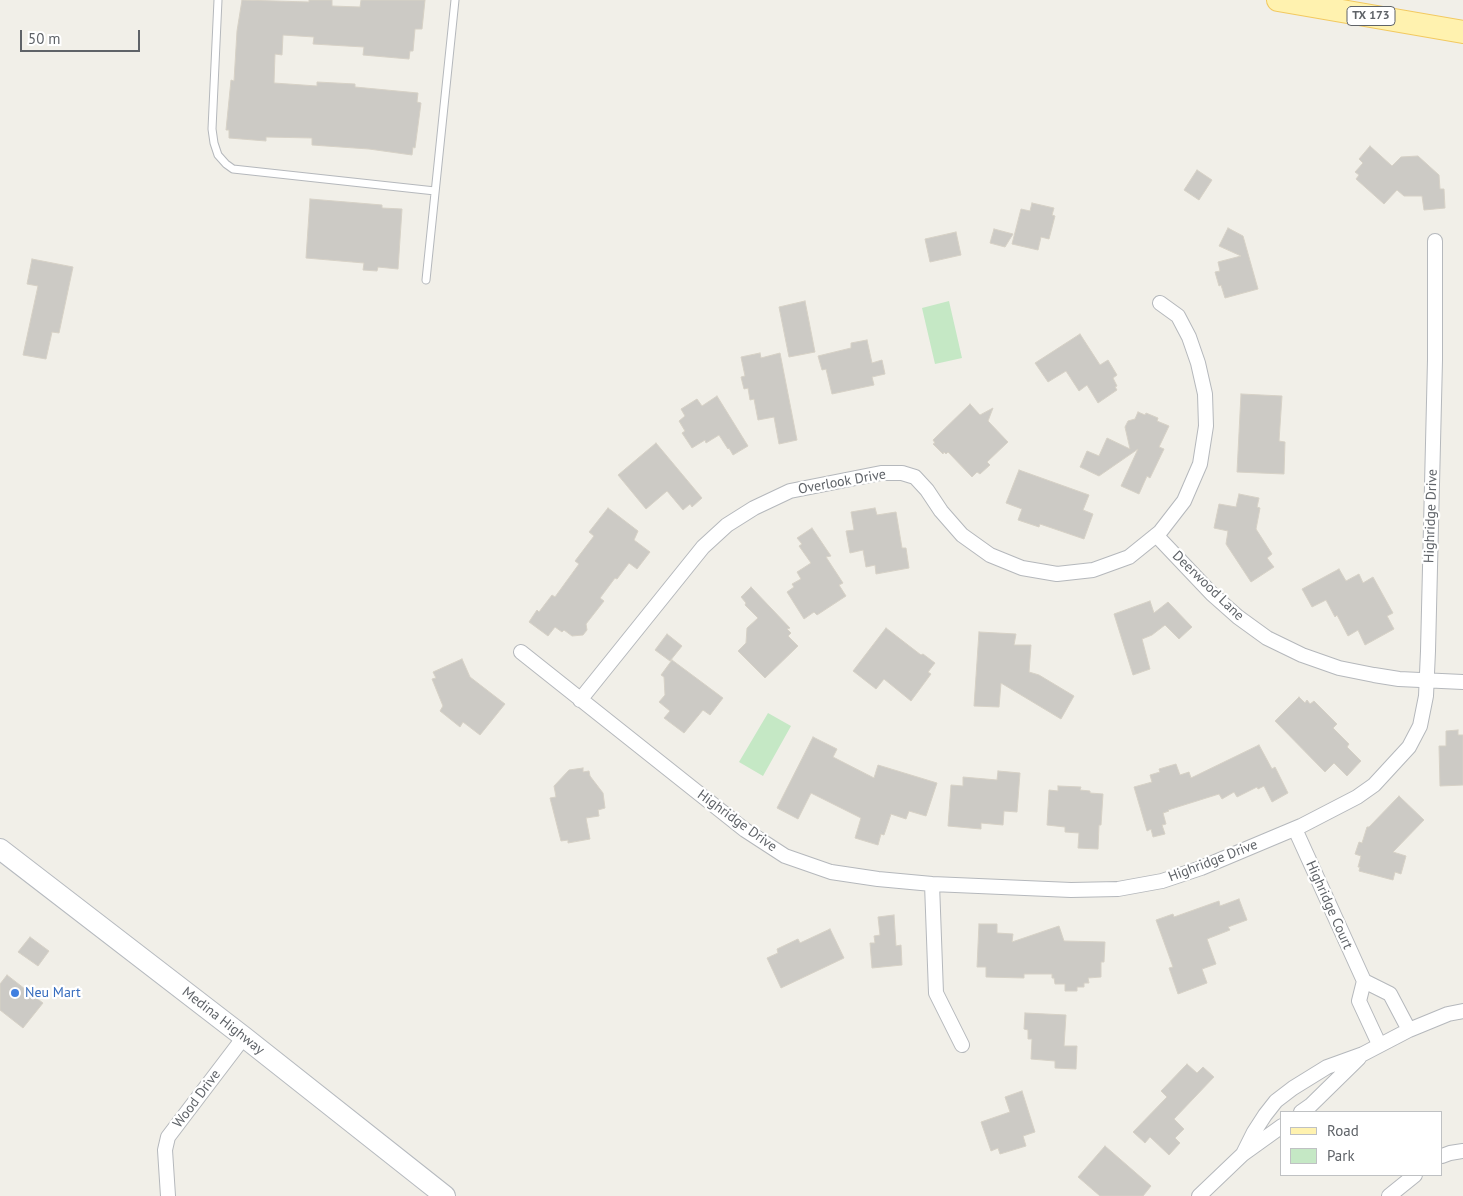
<!DOCTYPE html>
<style>
body{margin:0}
#map{position:relative;width:1463px;height:1196px;overflow:hidden;background:#f1efe8;font-family:"PT Sans",sans-serif}
canvas{display:block}
.legend{position:absolute;left:1280px;top:1111px;width:162px;height:65px;box-sizing:border-box;background:#fff;border:1px solid #bfc1c3;margin:0;padding:6px 9px;list-style:none;font-size:15px;color:#5f6368}
.legend li{display:flex;align-items:center;gap:10px;height:25px}
.legend b{width:25px;border:1px solid #bfc1c3}
.scale{position:absolute;left:20px;top:30px;width:120px;height:22px;box-sizing:border-box;border:2px solid #5f6368;border-top:0;padding-left:6px;font-size:15px;line-height:18px;white-space:nowrap;color:#5f6368;-webkit-text-stroke:4px #fff;paint-order:stroke}
</style>
<div id="map">
<canvas width="1463" height="1196"></canvas>
<ul class="legend">
<li><b style="height:6px;background:#fff2af"></b>Road</li>
<li><b style="height:14px;background:#c5e8c5"></b>Park</li>
</ul>
<div class="scale">50 m</div>
</div>
<script>
const ctx = document.querySelector('canvas').getContext('2d');
ctx.lineJoin = 'round';
function paint(path, color) { ctx.fillStyle = color; ctx.fill(path, 'evenodd'); }
const toPath = rows => new Path2D(rows.map(r => 'M' + r).join(''));
function strokePath(path, color, width, dash) { ctx.strokeStyle = color; ctx.lineWidth = width; ctx.lineCap = dash ? 'butt' : 'round'; ctx.setLineDash(dash || []); ctx.stroke(path); }
function label(font, color, halo, rows, align = 'center') {
  ctx.font = font + ' "PT Sans",sans-serif'; ctx.lineWidth = 4.5; ctx.setLineDash([]); ctx.textBaseline = 'middle'; ctx.strokeStyle = halo; ctx.fillStyle = color; for (const [text, x, y, turn = 0] of rows) {
    ctx.save(); ctx.translate(x, y); ctx.rotate((+turn || 0) * Math.PI / 180); ctx.textAlign = isNaN(turn) ? turn : align; if (halo) ctx.strokeText(text, 0, 0); ctx.fillText(text, 0, 0); ctx.restore();
  }
}
paint(toPath([
 [949,301,962,358,935,364,922,308],
 [768,713,791,726,763,776,739,762]
]), '#c5e8c5');
const building = toPath([
 [242,0,309,2,309,0,332,0,332,6,360,7,361,0,425,0,422,29,415,29,413,51,410,51,409,59,363,55,364,47,313,44,314,37,283,35,282,55,275,54,274,83,317,86,317,82,355,84,355,87,418,93,417,102,421,103,415,148,413,147,412,155,369,149,312,145,312,138,266,137,266,141,229,138,229,130,226,130,231,80,234,81,237,31,242,0],
 [1370,146,1392,166,1401,157,1418,156,1439,175,1440,189,1444,189,1445,208,1424,210,1422,196,1404,196,1397,190,1384,204,1356,179,1359,175,1355,172,1363,163,1359,159,1370,146],
 [1197,170,1212,180,1199,200,1184,190,1197,170],
 [310,199,382,205,382,208,402,209,398,269,378,267,377,271,363,270,364,263,306,258,310,199],
 [1032,203,1054,208,1052,215,1055,216,1049,239,1041,237,1038,250,1012,244,1021,209,1030,211,1032,203],
 [1228,228,1243,236,1258,289,1225,298,1221,285,1219,286,1215,272,1220,271,1218,262,1241,256,1219,246,1228,228],
 [994,229,1013,234,1005,247,990,243,994,229],
 [956,232,961,255,930,262,925,239,956,232],
 [32,259,73,267,59,333,52,332,46,359,23,355,38,286,27,284,32,259],
 [805,301,815,352,789,357,779,307,805,301],
 [1080,334,1100,365,1108,360,1117,375,1113,378,1117,386,1115,387,1117,390,1098,403,1087,385,1079,391,1066,371,1048,382,1035,363,1080,334],
 [867,340,872,363,882,360,885,374,872,377,874,385,832,394,826,369,822,370,818,356,851,348,851,343,867,340],
 [760,353,761,358,780,353,797,440,779,444,774,417,758,420,754,399,750,400,748,388,744,389,741,377,745,376,741,357,760,353],
 [1241,394,1282,396,1279,441,1285,442,1284,474,1237,472,1241,394],
 [717,396,748,446,733,455,729,448,728,449,719,435,706,443,705,440,692,448,682,433,685,431,679,421,685,416,681,409,697,399,702,406,717,396],
 [970,404,980,415,993,408,988,421,1008,442,987,462,990,465,980,474,977,472,972,477,948,452,946,454,944,452,943,454,933,444,935,443,933,440,970,404],
 [1138,412,1145,415,1146,413,1158,418,1157,421,1169,426,1159,447,1164,449,1150,478,1147,476,1139,494,1121,486,1138,449,1099,476,1080,467,1087,451,1099,456,1107,438,1130,449,1125,427,1128,421,1135,419,1138,412],
 [656,443,702,498,692,507,690,504,683,510,667,491,646,509,618,475,656,443],
 [1019,470,1089,495,1083,510,1093,514,1084,539,1040,524,1039,527,1018,520,1022,509,1006,503,1019,470],
 [1239,494,1259,498,1257,507,1260,508,1256,529,1272,554,1267,558,1274,567,1251,582,1226,544,1228,531,1214,528,1219,504,1236,507,1239,494],
 [608,508,638,531,634,540,650,552,637,569,629,563,617,579,615,578,600,598,604,601,586,624,587,630,583,635,572,636,564,630,562,632,555,627,548,636,529,622,537,610,539,612,552,595,555,597,579,564,575,561,594,536,589,532,608,508],
 [875,508,877,515,896,512,902,548,906,548,909,568,876,574,875,565,866,567,863,550,850,553,846,531,854,530,851,512,875,508],
 [812,528,831,556,826,557,843,583,839,585,846,596,817,615,814,612,804,619,787,592,794,587,792,584,801,579,797,572,811,563,799,546,802,544,797,538,812,528],
 [1339,569,1346,581,1359,574,1363,583,1373,577,1393,613,1387,616,1394,629,1365,645,1358,630,1348,636,1337,615,1335,617,1326,600,1312,607,1302,589,1339,569],
 [751,587,790,628,787,629,791,633,788,636,798,646,765,678,738,651,746,643,747,628,758,618,745,605,746,603,741,597,751,587],
 [1150,601,1154,613,1168,602,1192,627,1179,639,1165,625,1152,635,1142,639,1150,669,1133,675,1114,614,1150,601],
 [886,628,921,655,923,654,935,663,928,672,931,674,911,701,884,679,876,689,853,671,886,628],
 [979,632,1016,634,1014,645,1031,645,1029,672,1039,675,1074,696,1061,719,1001,683,999,707,974,706,979,632],
 [667,634,682,646,670,661,655,650,667,634],
 [462,659,470,677,505,704,480,735,463,722,460,727,440,711,443,706,432,679,436,678,433,672,462,659],
 [672,660,723,698,710,715,703,710,684,733,664,718,670,711,659,702,665,695,664,677,661,675,672,660],
 [1299,697,1305,703,1307,700,1310,704,1314,701,1337,724,1333,728,1349,744,1347,747,1361,761,1347,776,1334,763,1325,772,1275,721,1299,697],
 [1458,730,1458,735,1463,735,1463,785,1440,786,1439,746,1446,746,1446,731,1458,730],
 [813,737,837,749,833,757,874,778,878,765,937,783,926,816,909,811,906,819,891,814,884,835,881,834,878,845,855,838,861,818,811,793,798,819,777,808,813,737],
 [1259,745,1272,769,1275,767,1288,793,1272,802,1264,786,1258,789,1257,787,1237,797,1234,792,1222,799,1219,794,1168,810,1169,811,1163,813,1166,824,1162,825,1165,834,1153,837,1151,829,1147,831,1134,787,1152,782,1150,775,1160,772,1159,769,1176,764,1180,775,1189,772,1191,778,1259,745],
 [583,768,583,772,589,771,590,776,603,793,605,808,598,810,599,816,586,818,590,839,568,843,568,840,561,841,550,798,556,797,554,786,569,770,583,768],
 [998,771,1020,773,1017,812,1004,811,1003,825,981,823,981,829,948,826,951,785,963,786,963,777,997,780,998,771],
 [1058,786,1081,787,1080,790,1090,791,1090,793,1103,794,1101,825,1099,825,1098,849,1078,848,1079,833,1065,832,1065,827,1047,825,1049,790,1058,791,1058,786],
 [1399,796,1424,820,1393,852,1406,856,1401,874,1395,872,1393,880,1359,871,1360,867,1358,867,1361,856,1355,854,1359,842,1362,843,1367,827,1369,827,1399,796],
 [1239,899,1247,920,1228,927,1230,930,1207,939,1216,964,1202,969,1207,983,1178,994,1169,968,1173,967,1156,920,1173,914,1174,917,1219,901,1220,906,1239,899],
 [894,915,896,946,901,945,902,965,872,968,870,943,875,943,874,936,880,935,878,917,894,915],
 [979,924,997,924,997,933,1013,934,1012,942,1059,926,1064,941,1105,942,1104,962,1101,962,1101,977,1088,978,1089,983,1084,983,1084,987,1077,987,1077,991,1065,991,1065,984,1055,984,1054,978,1052,978,1052,974,1024,974,1024,978,986,977,986,967,977,967,979,924],
 [830,929,844,958,781,988,767,958,778,953,777,949,798,939,800,943,830,929],
 [30,937,49,951,38,966,18,952,30,937],
 [7,975,43,1003,23,1028,0,1010,0,984,7,975],
 [1025,1013,1066,1015,1064,1046,1077,1046,1076,1069,1055,1068,1055,1061,1031,1059,1032,1039,1028,1039,1028,1030,1024,1029,1025,1013],
 [1187,1064,1197,1073,1203,1067,1214,1077,1174,1119,1184,1129,1175,1138,1180,1143,1169,1155,1150,1137,1145,1143,1133,1132,1167,1097,1161,1091,1187,1064],
 [1022,1091,1035,1132,1023,1136,1026,1146,1000,1154,998,1148,991,1151,981,1122,1010,1112,1005,1097,1022,1091],
 [1105,1146,1151,1186,1143,1196,1100,1196,1078,1177,1105,1146]
]);
paint(building, '#cccac5');
strokePath(building, '#d6d1c6', 1);
const service = toPath([
 [218,0,212,129,214,143,218,155,226,164,233,169,435,191],
 [426,280,455,0]
]);
const minor = toPath([
 [1156,535,1212,594,1238,617,1267,638,1302,655,1339,668,1374,675,1399,679,1463,682],
 [521,652,745,830,785,856,831,872,878,879,932,884,1071,890,1118,889,1162,881,1201,868,1301,826,1357,797,1374,785,1409,747,1420,726,1426,696,1428,651,1435,360,1435,241],
 [580,700,703,547,727,525,754,508,790,491,881,473,902,473,915,477,927,490,941,511,962,535,990,555,1022,568,1057,574,1093,570,1129,557,1160,532,1184,501,1200,464,1206,426,1205,394,1198,363,1189,337,1178,316,1160,303],
 [1295,829,1364,981,1359,1001,1379,1044],
 [932,884,936,993,962,1045],
 [1364,981,1390,994,1409,1030],
 [1301,1112,1311,1105,1359,1058],
 [1243,1154,1254,1132,1265,1115,1276,1101,1293,1088,1327,1067,1363,1054,1409,1030,1448,1014,1463,1011],
 [1442,1156,1450,1153,1463,1151],
 [168,1196,165,1150,168,1137,244,1037],
 [1199,1196,1243,1154,1282,1126],
 [1389,1196,1415,1175]
]);
const secondary = toPath([
 [0,849,244,1037,445,1196]
]);
const primary = toPath([
 [1278,0,1463,32]
]);
strokePath(service, '#b5b8bc', 9);
strokePath(minor, '#b5b8bc', 16);
strokePath(secondary, '#b6babf', 22);
strokePath(primary, '#f2c960', 24);
strokePath(service, '#fff', 7);
strokePath(minor, '#fff', 14);
strokePath(secondary, '#fff', 20);
strokePath(primary, '#fff2af', 22);
for (const [x, y, r, color] of [
 [15,993,5,"#3f7fe0"]
]) { const dot = new Path2D(); dot.arc(x, y, r, 0, 2 * Math.PI); ctx.fillStyle = color; ctx.fill(dot); strokePath(dot, '#fff', 2); }
for (const [x, y, w] of [
 [1371,16,48]
]) { const box = new Path2D(); box.roundRect(x - w / 2, y - 9.5, w, 19, 4); ctx.fillStyle = '#fff'; ctx.fill(box); strokePath(box, '#5f6368', 1); }
label('bold 12px', '#5f6368', null, [
 ["TX 173",1371,16]
]);
label('14px', '#5f6368', '#fff', [
 ["Overlook Drive",842,482,-10],
 ["Highridge Drive",1431,516,-88],
 ["Deerwood Lane",1208,586,44],
 ["Highridge Drive",737,821,36],
 ["Highridge Drive",1213,861,-21],
 ["Highridge Court",1329,905,66],
 ["Medina Highway",223,1021,38],
 ["Wood Drive",197,1099,-53]
]);
label('14px', '#366cbe', '#fff', [
 ["Neu Mart",25,993]
], 'left');
</script>
